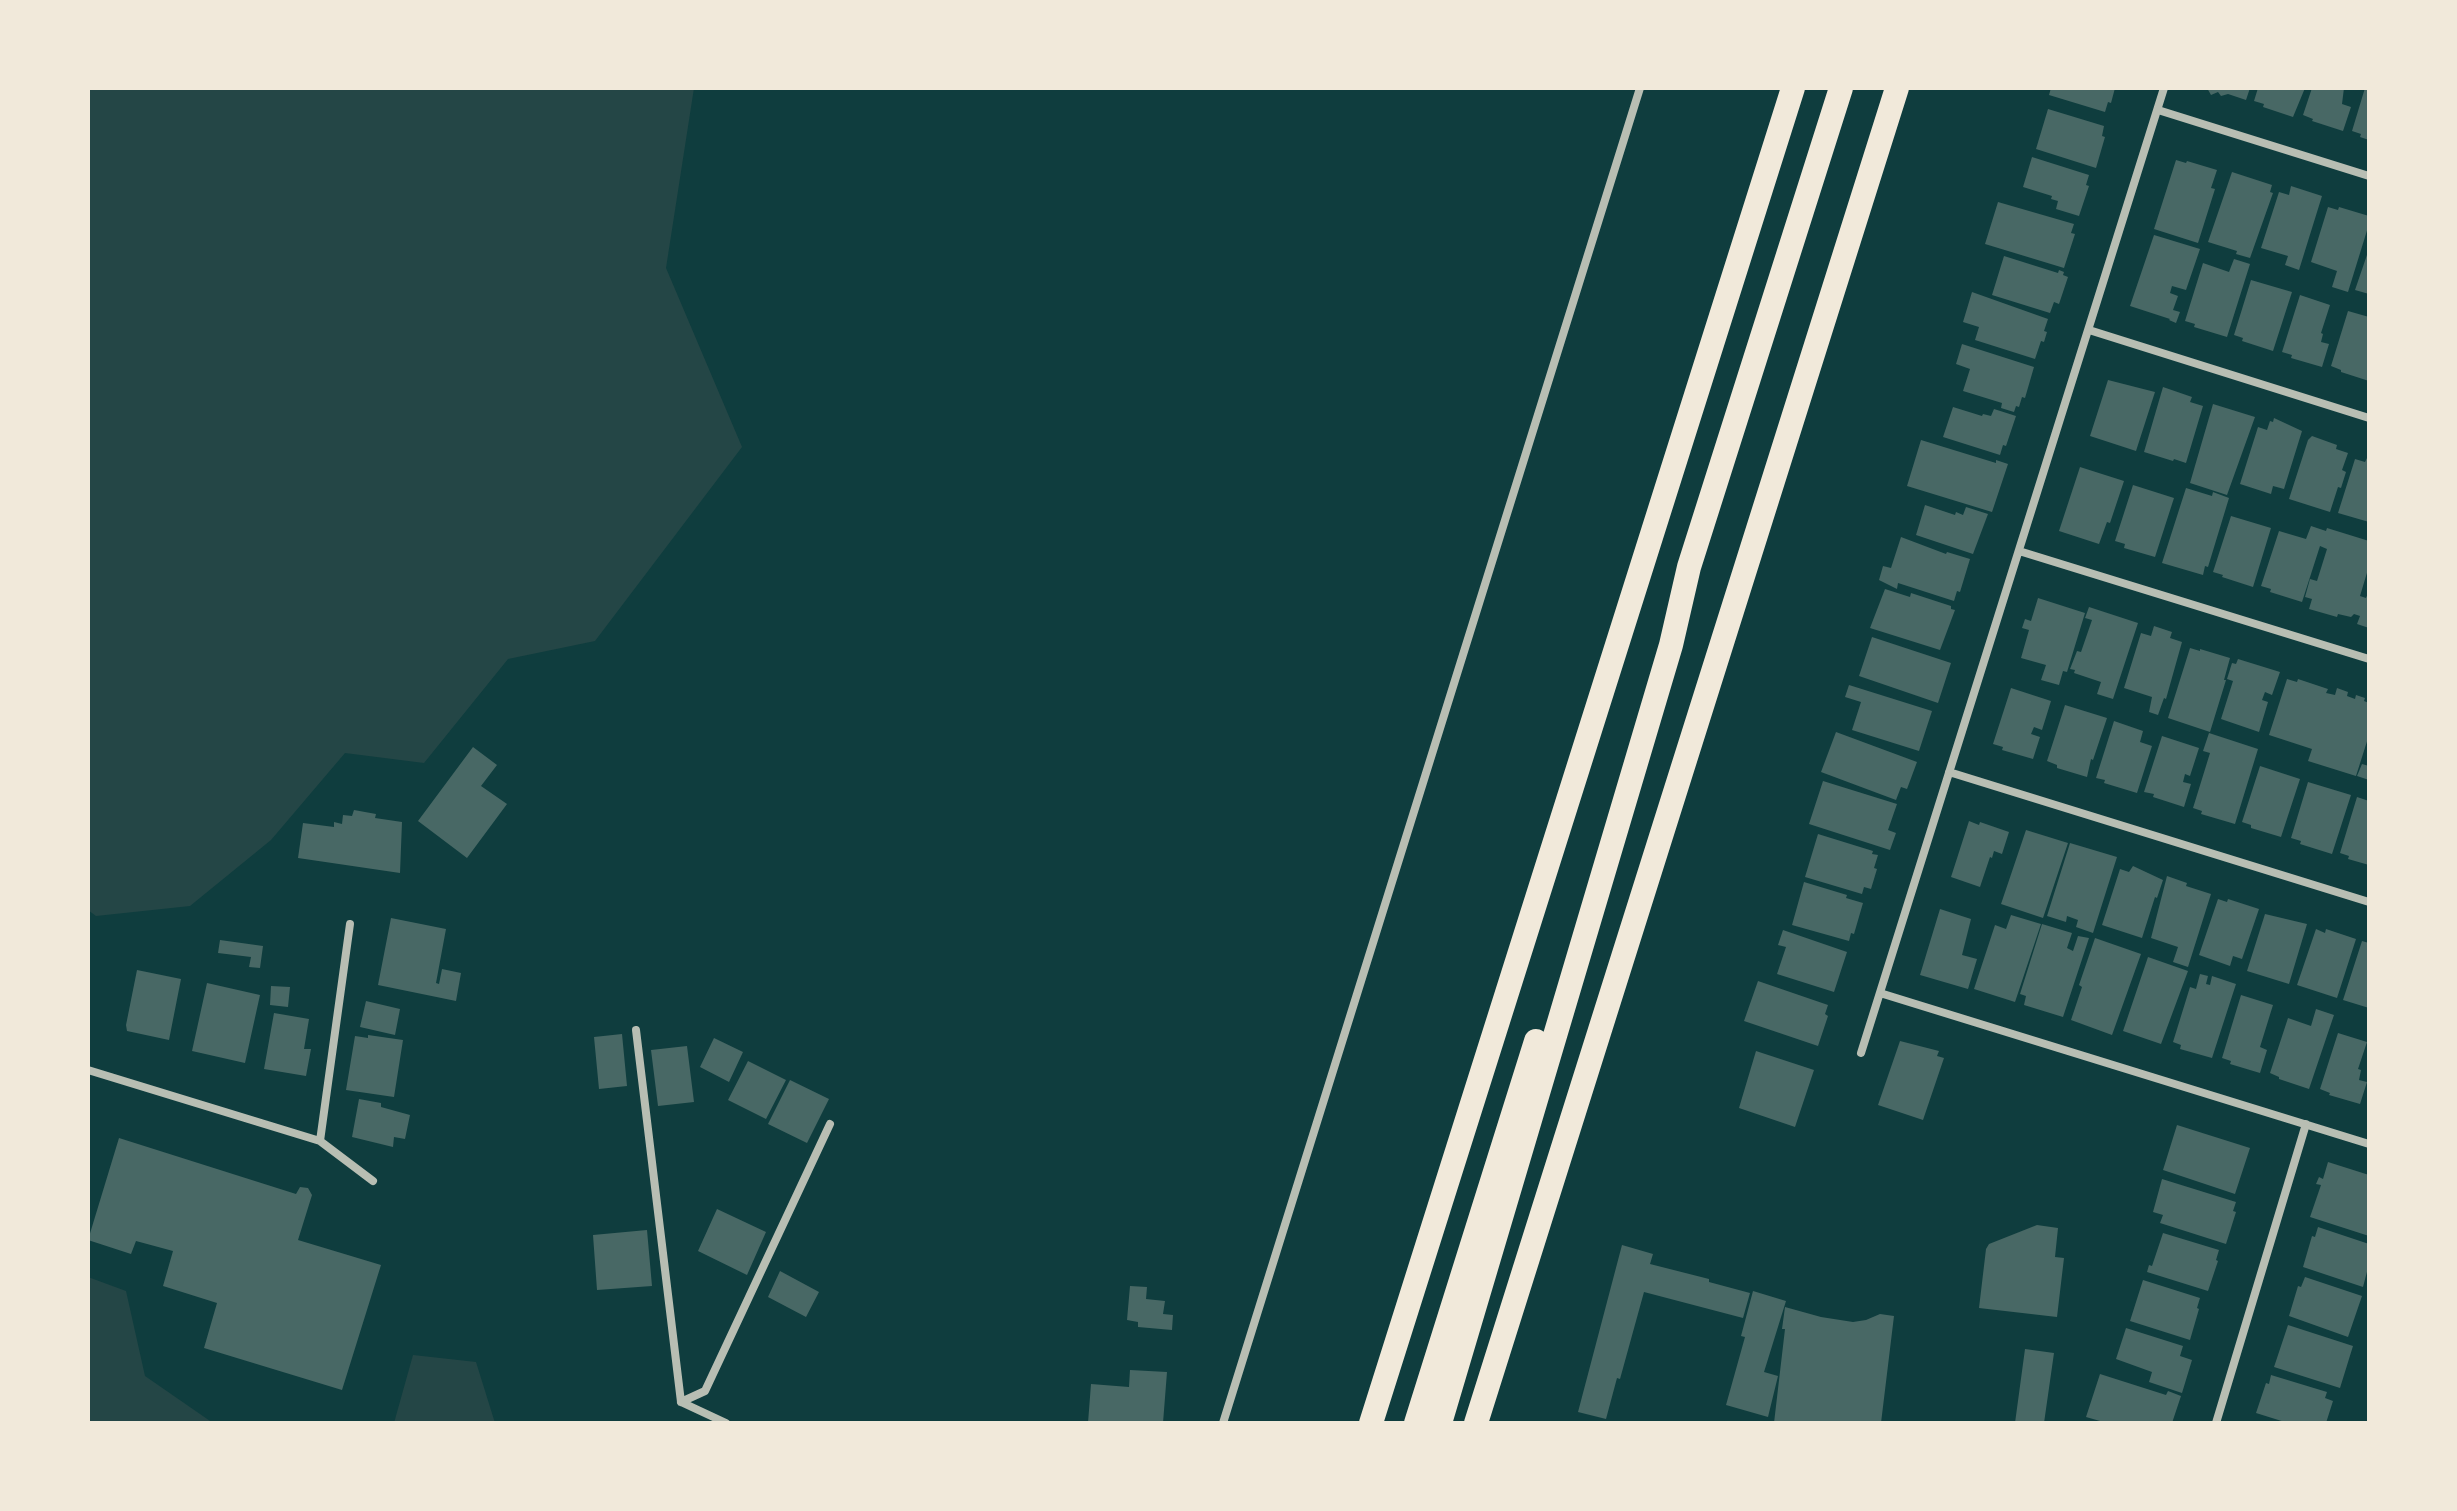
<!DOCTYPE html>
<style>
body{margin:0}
#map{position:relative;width:2457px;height:1511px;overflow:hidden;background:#0f3d3e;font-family:"PT Sans",sans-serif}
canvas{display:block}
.frame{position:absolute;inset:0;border:90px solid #f1e9da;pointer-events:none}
</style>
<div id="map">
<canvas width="2457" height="1511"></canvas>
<div class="frame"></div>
</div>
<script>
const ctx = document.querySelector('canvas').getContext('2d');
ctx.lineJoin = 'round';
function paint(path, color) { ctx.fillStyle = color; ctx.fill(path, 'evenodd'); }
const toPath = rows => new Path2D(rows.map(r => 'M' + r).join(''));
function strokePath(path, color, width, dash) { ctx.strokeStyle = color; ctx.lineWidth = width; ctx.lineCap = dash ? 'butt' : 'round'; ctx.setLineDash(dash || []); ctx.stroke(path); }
paint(toPath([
 [88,88,694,88,666,268,742,447,595,641,508,659,424,763,345,753,271,840,190,906,96,916,88,910],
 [88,1277,126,1291,145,1376,213,1423,88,1423],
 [413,1355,476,1362,495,1423,394,1423]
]), '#244646');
paint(toPath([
 [2051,88,2115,88,2111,103,2108,102,2105,112,2049,95],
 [2207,88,2250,88,2246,100,2228,94,2221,96,2218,92,2211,95],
 [2258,88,2305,88,2293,117,2263,107,2264,104,2254,101],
 [2312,88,2344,88,2342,104,2351,107,2343,131,2312,121,2313,119,2303,115],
 [2365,88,2369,88,2369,140,2360,137,2361,134,2352,131],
 [2048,109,2104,126,2102,136,2105,137,2096,168,2036,149],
 [2032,157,2089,175,2086,185,2089,186,2079,216,2056,209,2058,201,2051,199,2052,196,2023,187],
 [2176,160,2186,163,2187,161,2217,170,2211,188,2215,189,2198,243,2154,229],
 [2232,172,2272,185,2270,192,2273,193,2250,258,2236,254,2237,251,2208,242],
 [2291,186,2322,196,2299,270,2285,265,2288,256,2261,248,2279,192,2289,195],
 [1998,202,2074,224,2071,233,2075,234,2064,268,1985,244],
 [2328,207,2338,210,2339,207,2369,216,2369,224,2348,292,2332,287,2337,271,2311,262],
 [2154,235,2200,249,2186,290,2172,286,2170,293,2178,296,2173,310,2180,312,2176,323,2169,320,2170,319,2130,306],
 [2369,249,2369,294,2355,290],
 [2004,256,2058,273,2059,270,2064,272,2063,275,2068,277,2059,304,2054,302,2050,313,1992,295],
 [2234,259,2250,264,2227,337,2194,327,2195,324,2185,321,2203,263,2229,272],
 [2251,280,2292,292,2273,351,2242,341,2243,338,2234,335],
 [1972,292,2048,319,2044,331,2047,332,2044,342,2041,341,2035,359,1975,340,1979,327,1963,322],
 [2300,295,2330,305,2321,333,2323,334,2321,342,2329,344,2322,367,2291,358,2292,355,2282,352],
 [2348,311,2369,317,2369,381,2341,372,2341,370,2331,366],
 [1962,344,2034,367,2025,398,2022,397,2019,407,2016,406,2014,412,2001,408,2002,403,1963,391,1970,369,1956,364],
 [2108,380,2155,392,2136,451,2090,436],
 [2163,387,2192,397,2190,402,2203,406,2186,463,2174,459,2173,461,2144,452],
 [2213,404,2255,417,2227,495,2190,483],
 [1953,407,1982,416,1983,414,1991,416,1994,409,2016,416,2006,446,2003,445,2000,455,1943,437],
 [2274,418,2302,431,2284,489,2273,486,2271,494,2240,484,2258,427,2267,430,2270,421,2273,422],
 [2312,436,2337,445,2336,449,2348,453,2342,470,2346,472,2341,488,2338,487,2330,512,2289,499,2308,440],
 [1921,440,1996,463,1996,460,2008,464,1992,512,1907,486],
 [2367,458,2369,459,2369,522,2338,513,2355,459,2365,462],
 [2080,467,2124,481,2110,523,2107,522,2099,544,2059,531],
 [2133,485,2174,498,2155,557,2124,548,2125,544,2115,541],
 [2186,488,2212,496,2213,492,2229,498,2208,567,2205,566,2203,575,2162,563],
 [1925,505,1955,515,1956,512,1963,515,1966,507,1988,514,1973,554,1916,535],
 [2231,516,2271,528,2253,587,2222,577,2223,575,2213,572],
 [2311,526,2326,531,2327,528,2369,541,2369,566,2360,596,2366,598,2369,591,2369,628,2357,624,2360,616,2354,614,2351,617,2338,614,2337,617,2309,609,2312,599,2305,597,2310,579,2317,581,2327,549,2320,546,2302,602,2270,592,2271,589,2261,586,2279,531,2306,539],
 [1901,537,1946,554,1947,552,1970,559,1960,592,1957,591,1954,601,1898,583,1897,589,1879,580,1883,566,1891,568],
 [1885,589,1910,597,1911,593,1951,606,1951,609,1955,610,1940,650,1870,628],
 [2038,598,2085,613,2067,672,2063,671,2059,685,2041,680,2046,665,2021,658,2029,630,2022,628,2025,619,2031,621],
 [2089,607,2138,623,2113,699,2097,694,2101,682,2074,673,2075,670,2070,669,2077,651,2081,652,2092,620,2085,618],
 [2154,626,2172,632,2170,638,2182,642,2166,699,2164,698,2158,715,2149,712,2152,697,2124,688,2141,633,2151,636],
 [1872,637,1951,663,1938,703,1859,676],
 [2190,648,2200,651,2200,649,2230,658,2224,680,2226,680,2210,732,2168,718],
 [2238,659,2280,672,2272,695,2265,692,2262,700,2268,702,2259,732,2221,719,2233,681,2227,679,2232,663,2236,664],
 [2287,679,2297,682,2298,679,2328,689,2326,693,2335,695,2337,688,2348,692,2347,696,2355,699,2356,695,2365,698,2364,701,2369,703,2369,735,2356,776,2308,761,2312,749,2269,735],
 [1849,685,1932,711,1919,751,1852,730,1861,702,1845,697],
 [2011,688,2051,701,2042,730,2034,727,2031,734,2040,737,2033,759,2002,750,2003,747,1993,744],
 [2065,705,2107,718,2093,760,2091,759,2087,777,2057,768,2057,765,2047,761],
 [2114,721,2143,731,2140,742,2152,746,2137,793,2104,783,2105,780,2096,778],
 [1836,732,1917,762,1907,789,1901,787,1896,800,1821,772],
 [2209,733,2258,749,2235,824,2201,814,2202,811,2193,808,2210,753,2203,751],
 [2162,736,2199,748,2190,776,2185,774,2183,782,2191,784,2184,807,2153,797,2154,794,2144,792],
 [473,747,497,765,481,786,507,804,467,858,418,821],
 [2362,764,2369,766,2369,780,2357,776],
 [2260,766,2300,779,2281,837,2251,828,2251,825,2242,822],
 [1823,781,1897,804,1888,830,1896,833,1890,850,1809,824],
 [2308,782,2351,795,2332,854,2300,844,2301,841,2291,838],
 [2357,797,2369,801,2369,865,2348,859,2349,856,2340,853],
 [354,810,376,814,375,818,402,822,400,873,298,858,303,823,334,827,334,822,342,824,343,815,352,816],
 [1969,821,1979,825,1980,822,2009,832,2002,854,1994,851,1992,858,1990,857,1980,887,1951,877],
 [2026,830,2068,843,2043,918,2001,904],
 [1818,834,1873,851,1872,854,1878,855,1874,868,1877,869,1871,889,1864,887,1862,894,1805,877],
 [2070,843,2117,857,2093,933,2076,927,2078,920,2067,916,2066,922,2047,916],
 [2133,866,2163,880,2157,898,2155,897,2142,938,2102,925,2120,869,2129,872],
 [2167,876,2187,883,2186,886,2211,894,2188,967,2173,962,2178,947,2151,938],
 [1804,882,1847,895,1846,898,1863,903,1854,934,1851,933,1849,941,1792,925],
 [2218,899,2227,902,2228,899,2259,909,2242,959,2233,956,2230,966,2199,955],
 [1940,909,1971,919,1962,955,1977,959,1968,989,1920,975],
 [2265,914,2307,924,2289,984,2247,971],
 [2011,915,2041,924,2015,1002,1974,989,1995,925,2006,929],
 [391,918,446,929,436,983,439,984,442,969,461,973,456,1001,378,985],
 [2042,924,2072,933,2067,948,2073,951,2078,936,2089,938,2063,1017,2024,1005,2026,996,2020,994],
 [2316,929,2325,933,2326,929,2356,939,2337,998,2297,985],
 [1783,930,1847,952,1834,992,1777,974,1786,947,1778,945],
 [2095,938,2141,954,2112,1035,2071,1020,2082,987,2079,985],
 [220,940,263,946,260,968,249,967,251,957,218,953],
 [2362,941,2369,943,2369,1008,2343,1000],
 [2148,957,2188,971,2161,1044,2123,1031],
 [137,970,181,979,169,1040,127,1031,126,1025],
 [2200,974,2208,976,2206,984,2210,985,2212,976,2236,984,2212,1058,2180,1049,2181,1045,2173,1042,2190,987,2196,989],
 [1758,981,1828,1005,1825,1014,1828,1016,1818,1046,1744,1021],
 [207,983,260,995,245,1063,192,1051],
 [271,986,290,987,288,1007,270,1005],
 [2241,995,2273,1005,2260,1047,2267,1050,2260,1073,2230,1064,2231,1061,2222,1058],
 [366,1001,400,1009,395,1035,360,1027],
 [2316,1009,2334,1015,2309,1089,2279,1079,2279,1077,2270,1073,2288,1018,2311,1026],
 [274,1013,309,1019,304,1049,311,1049,306,1076,264,1069],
 [2338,1033,2367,1042,2358,1069,2361,1070,2359,1080,2367,1082,2360,1104,2329,1095,2330,1093,2320,1089],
 [622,1034,627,1086,599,1089,594,1037],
 [368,1035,403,1040,394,1097,346,1090,355,1036,368,1038],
 [714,1038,743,1052,729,1082,700,1067],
 [1900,1041,1939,1051,1937,1056,1944,1058,1923,1120,1878,1105],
 [687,1046,694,1102,658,1106,651,1050],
 [1756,1051,1814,1070,1795,1127,1739,1108],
 [748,1061,786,1080,766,1119,728,1100],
 [790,1080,829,1099,807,1143,768,1124],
 [359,1099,381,1103,381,1107,410,1115,405,1139,394,1137,393,1147,352,1137],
 [2177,1125,2250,1148,2235,1194,2163,1170],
 [119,1138,296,1194,300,1187,308,1188,312,1195,298,1240,381,1265,342,1390,204,1348,217,1303,163,1286,173,1251,136,1241,131,1254,88,1240],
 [2328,1162,2369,1175,2369,1236,2310,1217,2321,1185,2316,1184,2319,1177,2323,1179],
 [2162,1179,2236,1202,2233,1211,2236,1212,2226,1244,2160,1223,2163,1215,2153,1212],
 [717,1209,766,1232,747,1275,698,1251],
 [2037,1225,2058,1228,2055,1257,2064,1258,2057,1317,1979,1308,1986,1249,1989,1244],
 [2318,1227,2369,1244,2369,1264,2363,1287,2303,1267,2312,1236,2315,1237],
 [647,1230,652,1286,597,1290,593,1235],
 [2163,1233,2219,1250,2216,1260,2218,1261,2208,1291,2147,1272,2149,1265,2152,1266],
 [1622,1245,1653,1254,1650,1264,1709,1279,1709,1282,1750,1293,1743,1318,1644,1292,1620,1379,1617,1378,1606,1419,1578,1412],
 [780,1271,819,1292,806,1317,768,1297],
 [2305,1277,2362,1296,2348,1337,2289,1316,2298,1286,2301,1287],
 [2143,1280,2200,1298,2197,1308,2199,1309,2190,1340,2130,1321],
 [1130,1286,1147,1287,1146,1299,1165,1301,1163,1314,1173,1315,1172,1330,1138,1327,1138,1322,1127,1320],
 [1753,1291,1786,1301,1764,1372,1778,1376,1768,1417,1726,1405,1745,1337,1741,1336],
 [1785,1307,1821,1317,1853,1322,1866,1320,1880,1314,1894,1316,1881,1423,1774,1423,1785,1329,1782,1329],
 [2288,1325,2353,1346,2340,1388,2274,1367],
 [2126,1328,2183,1346,2180,1356,2192,1360,2182,1393,2149,1382,2152,1372,2116,1359],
 [2025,1349,2054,1353,2044,1423,2015,1423],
 [1130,1370,1167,1372,1163,1423,1088,1423,1091,1384,1129,1387],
 [2100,1374,2166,1395,2168,1391,2181,1396,2172,1423,2107,1423,2086,1417],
 [2271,1375,2327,1392,2325,1398,2333,1401,2326,1423,2288,1423,2256,1413,2266,1383,2269,1384]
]), '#486865');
strokePath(toPath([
 [2158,110,2369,176],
 [2089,330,2369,418],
 [2019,551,2369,659],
 [1949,772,2369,902],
 [1880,993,2369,1144],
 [636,1030,681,1402],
 [1861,1053,2164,88],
 [88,1070,320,1141,373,1181],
 [320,1141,350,924],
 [681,1402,705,1391,830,1124],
 [681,1402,726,1423],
 [1223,1423,1640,88],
 [2216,1423,2306,1124]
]), '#b8beb3', 8);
strokePath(toPath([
 [1371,1423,1793,88],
 [1416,1423,1536,1041],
 [1440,1423,1671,645,1689,567,1841,88],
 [1476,1423,1897,88]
]), '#f1e9da', 24);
</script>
